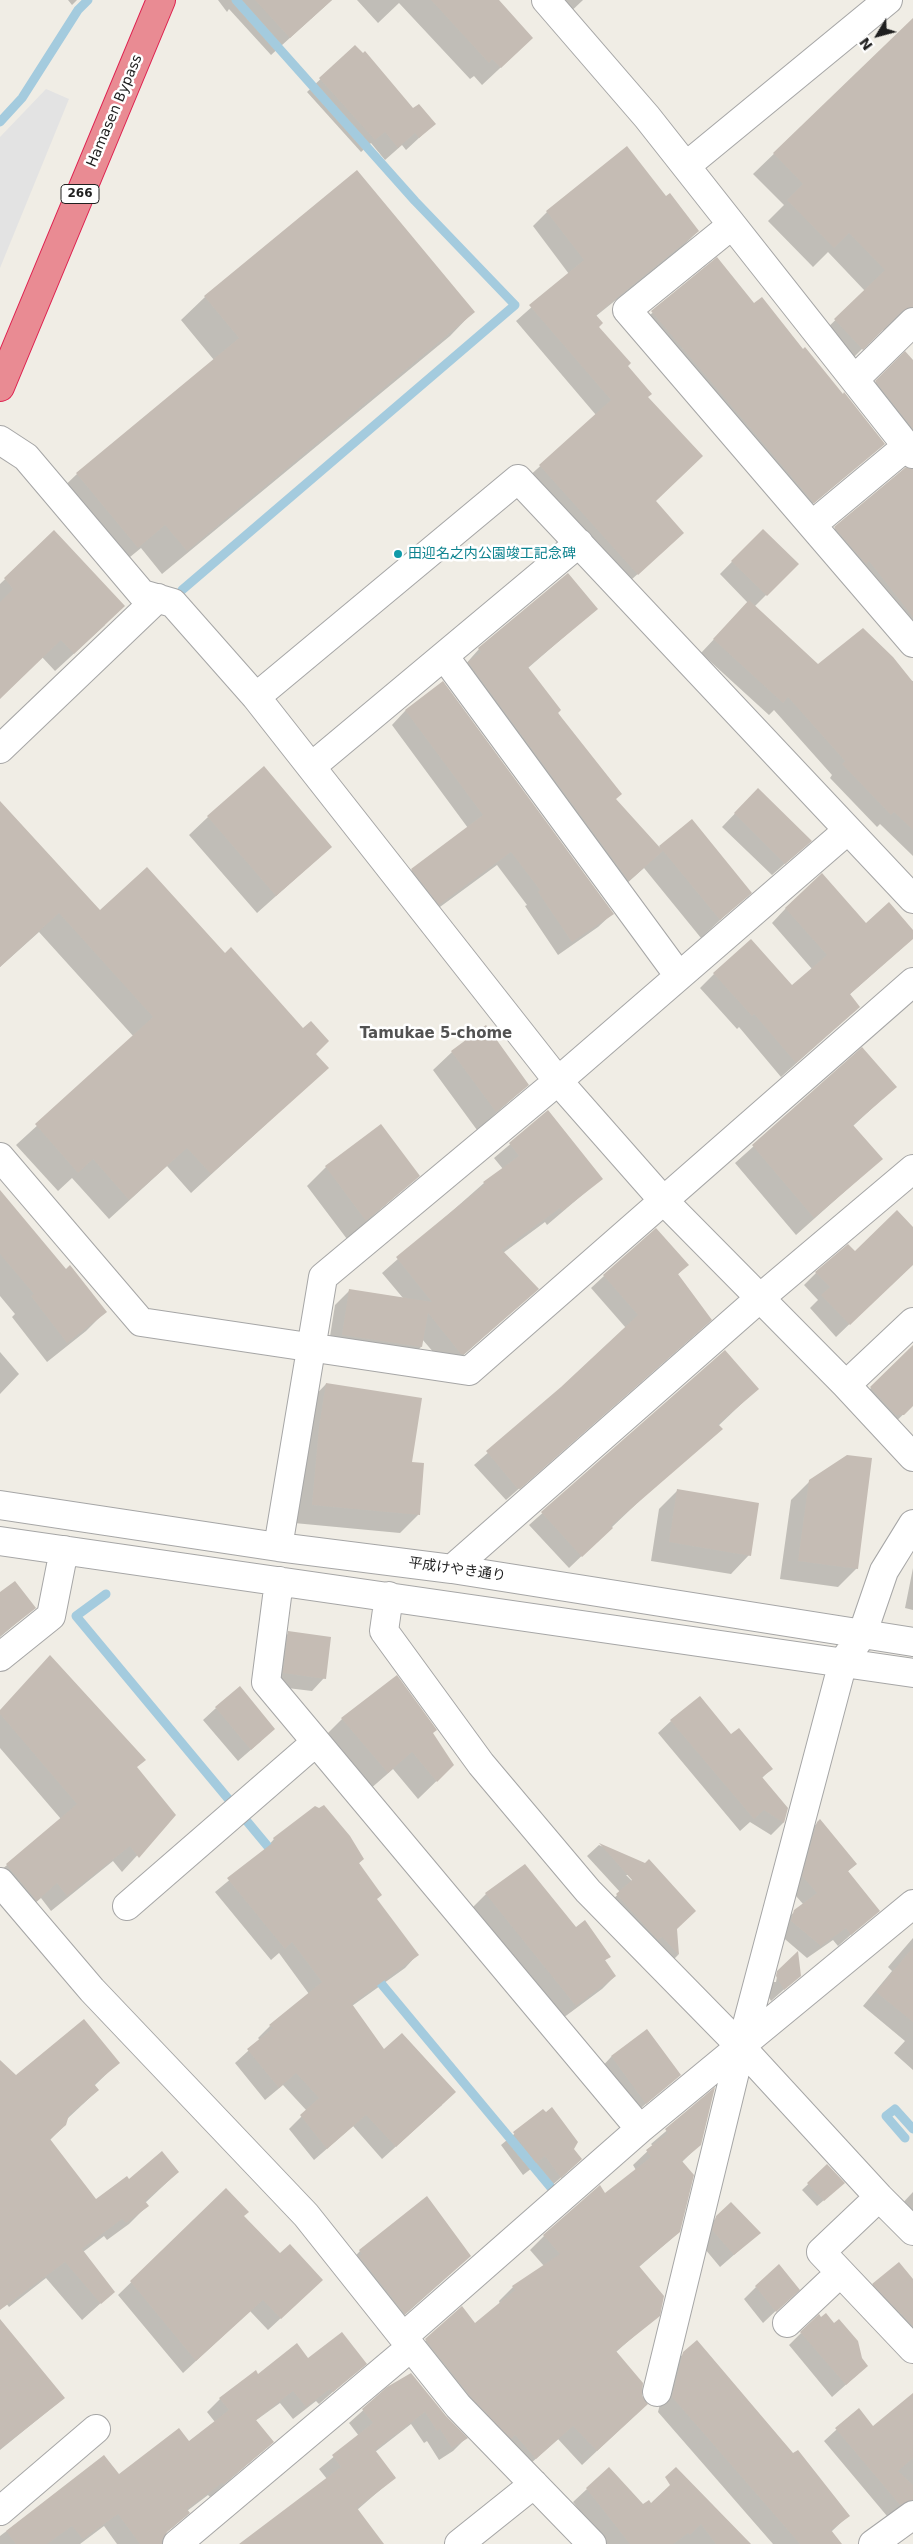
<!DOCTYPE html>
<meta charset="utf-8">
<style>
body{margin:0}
#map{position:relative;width:913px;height:2544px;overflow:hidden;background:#f0ede5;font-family:"DejaVu Sans",sans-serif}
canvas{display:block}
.north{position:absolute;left:853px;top:10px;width:50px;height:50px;-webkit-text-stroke:4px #fff;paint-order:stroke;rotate:233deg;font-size:14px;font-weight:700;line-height:20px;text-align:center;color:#1f1f1f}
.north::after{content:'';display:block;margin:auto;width:18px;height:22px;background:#1f1f1f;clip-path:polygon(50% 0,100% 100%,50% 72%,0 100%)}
</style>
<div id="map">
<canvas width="913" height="2544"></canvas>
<div class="north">N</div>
</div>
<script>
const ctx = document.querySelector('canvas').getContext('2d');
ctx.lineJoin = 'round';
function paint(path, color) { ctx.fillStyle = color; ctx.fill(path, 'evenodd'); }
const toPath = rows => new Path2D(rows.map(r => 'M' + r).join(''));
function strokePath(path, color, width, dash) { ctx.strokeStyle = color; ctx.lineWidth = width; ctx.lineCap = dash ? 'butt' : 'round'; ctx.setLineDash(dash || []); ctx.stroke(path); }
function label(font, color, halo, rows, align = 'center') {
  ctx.font = font + ' "DejaVu Sans","Noto Sans JP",sans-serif'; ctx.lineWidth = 5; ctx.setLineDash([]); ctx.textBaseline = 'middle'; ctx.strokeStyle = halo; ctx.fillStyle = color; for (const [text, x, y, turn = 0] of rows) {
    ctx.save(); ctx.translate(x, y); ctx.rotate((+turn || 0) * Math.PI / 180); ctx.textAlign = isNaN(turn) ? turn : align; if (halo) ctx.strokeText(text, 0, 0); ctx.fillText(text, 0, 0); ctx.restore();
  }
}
paint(toPath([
 [46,89,69,99,0,268,0,137]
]), '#e3e3e3');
paint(toPath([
 [68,0,77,0,72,5],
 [218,0,332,0,271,55,229,9,227,12],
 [357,0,497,0,514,55,482,85,474,76,470,79,399,3,378,23],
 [545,0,583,0,563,19],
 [913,20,913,306,892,327,880,331,842,369,815,340,865,291,828,252,813,267,768,221,784,205,753,174],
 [355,46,413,110,434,124,406,150,402,145,385,160,371,143,361,152,307,92],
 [666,198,698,231,683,246,596,316,598,327,647,398,654,501,668,547,622,588,525,480,596,415,516,321,569,274,533,226,547,212],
 [717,259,754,304,803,351,883,444,800,515,639,324],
 [205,297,473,312,450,336,162,574,141,548,113,571,53,497,77,474,214,360,181,320],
 [905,353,913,361,913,459,856,402],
 [913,485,913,632,822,541,835,528],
 [763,530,797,564,754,607,818,666,913,681,913,856,880,824,877,827,830,778,832,775,774,710,769,715,701,653,748,603,720,574],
 [54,532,105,625,55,671,42,657,0,698,0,584],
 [596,609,528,668,615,799,659,848,692,821,750,892,701,938,644,868,616,893,456,675,479,649],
 [443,683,612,914,598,927,558,955,525,906,527,905,497,865,425,918,398,883,412,870,468,828,392,725,405,711],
 [0,802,100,911,315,1054,327,1068,191,1193,167,1166,109,1219,72,1178,58,1191,16,1145,134,1037,39,932,0,967],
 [745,803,797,853,772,875,722,827],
 [208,817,331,847,257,913,189,835],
 [786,908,865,925,913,932,913,938,849,995,859,1007,781,1077,739,1027,737,1029,700,988,714,974,792,987,812,969,772,923],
 [486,1027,528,1085,477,1130,433,1070,452,1052],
 [862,1049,895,1087,853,1126,881,1159,796,1235,735,1163],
 [548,1112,601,1179,547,1225,545,1222,503,1253,537,1289,448,1369,422,1339,421,1347,406,1362,328,1349,335,1305,350,1290,403,1298,382,1273,484,1183,503,1169,494,1158],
 [381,1126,418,1176,347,1239,307,1186,326,1167],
 [0,1192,66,1271,105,1312,86,1331,47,1362,12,1317,15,1314,0,1296],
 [913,1229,913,1263,836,1337,810,1308,818,1300,804,1285,816,1273,855,1253],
 [687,1265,677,1275,698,1332,506,1500,474,1465,562,1388,626,1328,591,1288,604,1276],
 [913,1351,913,1405,886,1431,858,1401,904,1355],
 [0,1352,19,1374,0,1394],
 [724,1352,757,1389,569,1568,529,1525],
 [326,1384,411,1463,418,1515,400,1533,294,1523,308,1403],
 [810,1481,857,1568,838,1587,780,1579,791,1500],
 [678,1490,749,1555,731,1574,651,1561,659,1509],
 [913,1568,913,1610,905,1608],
 [0,1594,34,1608,0,1637],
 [289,1633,324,1678,312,1691,271,1686,276,1645],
 [396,1677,453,1765,418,1799,393,1769,369,1790,324,1737,342,1719],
 [216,1708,261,1741,238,1761,203,1720],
 [0,1711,136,1768,174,1815,122,1872,113,1861,51,1911,41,1898,20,1916,0,1871,61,1819,0,1748],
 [671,1721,731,1736,771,1769,762,1778,787,1808,783,1823,771,1835,750,1822,740,1831,658,1733],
 [819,1821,856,1864,847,1872,878,1911,838,1946,833,1940,807,1958,779,1934,781,1924,803,1904,790,1889,805,1836],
 [274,1839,363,1859,358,1864,375,1900,417,1955,405,1968,352,2006,384,2051,442,2105,382,2159,353,2126,314,2160,289,2129,307,2111,283,2085,265,2100,235,2063,260,2040,258,2038,270,2026,309,1994,279,1953,271,1960,215,1892,262,1853],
 [599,1845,645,1865,676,1930,678,1955,666,1967,605,1908,620,1892,587,1856],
 [626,1875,630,1875,636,1885],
 [525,1866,576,1929,609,1957,604,1961,615,1976,602,1989,563,2018,473,1907,486,1894],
 [913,1938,913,2070,894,2053,905,2041,863,2006,892,1971,888,1967],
 [778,1971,799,1976,771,2001,764,1989,775,1975,773,1982,776,1982],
 [647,2031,679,2075,633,2115,599,2070,611,2057],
 [0,2061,16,2077,118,2063,94,2086,98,2090,67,2119,65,2125,50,2140,96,2201,129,2181,178,2172,145,2203,147,2206,129,2224,107,2240,104,2236,83,2252,113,2292,82,2320,46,2278,9,2307,0,2295],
 [713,2091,700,2144,682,2162,679,2232,639,2267,658,2315,616,2352,647,2404,582,2465,558,2439,521,2472,411,2354,461,2308,475,2325,500,2304,499,2301,513,2287,544,2266,530,2250,544,2236,605,2195,636,2170,633,2165,653,2146,651,2144],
 [543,2110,573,2149,567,2172,548,2189,532,2168,523,2175,501,2145],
 [827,2166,837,2189,817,2206,802,2190],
 [226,2190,242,2216,280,2255,309,2292,268,2330,250,2311,183,2373,118,2295],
 [913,2192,913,2222,898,2208],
 [731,2203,759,2233,720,2267,700,2243,704,2230],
 [360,2251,470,2256,388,2330,344,2268],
 [913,2279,913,2353,861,2297,873,2285],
 [756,2287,785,2302,763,2323,744,2299],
 [0,2321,64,2398,0,2450],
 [801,2333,860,2358,867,2366,832,2397,789,2345],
 [684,2353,793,2455,848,2516,831,2532,840,2544,773,2544,658,2412,669,2368],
 [308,2360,365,2364,319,2404,316,2401,293,2419,280,2403,255,2421,273,2442,210,2497,208,2495,187,2511,188,2512,173,2527,148,2544,117,2544,104,2526,80,2544,0,2544,0,2536,104,2457,119,2475,189,2443,215,2422,207,2412,220,2399,258,2375],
 [388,2388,445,2417,466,2438,453,2451,439,2460,427,2441,424,2443,411,2424,375,2452,395,2477,357,2510,383,2544,241,2544,327,2479,319,2469,359,2436,349,2423],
 [858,2410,873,2428,913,2413,913,2499,887,2516,824,2441],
 [682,2475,749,2544,605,2544,573,2502,587,2489,643,2506,651,2505]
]), '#0003');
strokePath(toPath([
 [0,122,22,98,78,10,88,0],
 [182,590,515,305,415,201,236,0],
 [106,1594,76,1616,275,1855],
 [374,1975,558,2196],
 [905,2138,886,2116,895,2109,913,2129]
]), '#a4cbde', 9);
paint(toPath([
 [255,0,332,0,290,38],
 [431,0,499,0,533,38,501,68,492,59,489,63],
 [913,18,913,307,902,311,863,350,834,319,885,270,849,233,834,248,787,200,803,184,773,153],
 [355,45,363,53,365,51,413,108,419,104,436,124,419,138,415,133,398,148,385,132,375,140,319,78],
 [627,146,666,196,670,193,699,231,596,315,603,323,599,327,631,363,628,366,652,394,648,397,703,456,656,501,684,533,638,575,539,465,611,400,529,305,584,260,546,211],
 [357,170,475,312,187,551,165,525,138,548,76,473,239,338,204,296],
 [717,257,754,303,762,297,803,349,805,347,843,394,844,392,885,444,814,503,651,311],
 [905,351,913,360,913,429,875,381],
 [906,467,913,469,913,617,869,561,866,564,834,527],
 [763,529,799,564,767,596,731,561],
 [54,530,125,606,74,654,61,640,0,699,0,602,13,589,4,578],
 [568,573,598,609,528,667,561,710,558,713,622,794,616,799,663,851,629,881,468,662,481,652,478,648],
 [749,600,818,664,863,628,893,657,913,682,913,830,894,812,891,815,842,764,845,761,788,697,783,703,713,639],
 [443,681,614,914,572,942,538,892,540,890,511,852,439,905,411,869,483,815,405,710],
 [264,766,332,847,276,896,207,816],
 [758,788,812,841,785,864,734,813],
 [0,801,100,910,147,867,225,953,231,947,303,1028,311,1021,329,1041,316,1054,329,1068,211,1174,187,1148,129,1200,93,1159,78,1173,35,1124,153,1017,59,913,0,967],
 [692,819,752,893,720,920,659,846],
 [822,873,866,923,889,902,913,930,913,939,850,994,860,1007,796,1063,754,1014,752,1016,713,973,751,939,792,985,827,955,785,908],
 [486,1025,529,1085,496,1112,451,1051],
 [862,1047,897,1087,853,1125,883,1159,814,1218,752,1145],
 [548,1110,603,1179,562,1211,560,1208,502,1250,539,1289,464,1354,461,1354,428,1313,422,1347,342,1335,349,1289,432,1302,396,1257,485,1184,483,1182,519,1156,509,1143],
 [381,1124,420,1176,366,1221,325,1166],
 [0,1190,66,1269,70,1265,107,1312,67,1343,31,1296,34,1294,0,1254],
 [897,1210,913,1227,913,1265,850,1325,821,1295,830,1287,815,1272,848,1244,855,1251],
 [656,1228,689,1265,678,1274,712,1320,520,1489,517,1488,486,1451,561,1387,638,1315,603,1275],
 [913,1345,913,1406,904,1415,896,1415,870,1387],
 [725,1350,759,1389,718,1424,723,1429,611,1526,613,1528,582,1557,541,1512],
 [326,1383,422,1398,412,1462,424,1463,420,1515,312,1505,319,1427],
 [847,1455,872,1458,858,1569,798,1561,809,1480],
 [677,1489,759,1503,751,1556,669,1542],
 [15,1581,36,1608,0,1636,0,1592],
 [288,1631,331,1637,326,1679,283,1673],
 [50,1655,146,1760,137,1767,176,1815,139,1858,130,1846,67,1896,57,1883,37,1901,6,1864,77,1804,0,1714,0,1710],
 [397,1675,437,1730,433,1733,454,1765,437,1782,412,1752,388,1773,341,1718],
 [240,1686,275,1729,251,1750,215,1707],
 [700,1696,731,1734,739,1728,773,1769,762,1777,788,1808,784,1823,764,1810,754,1819,670,1720],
 [324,1805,350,1836,364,1859,359,1863,382,1895,377,1899,419,1955,352,2004,384,2049,402,2033,456,2092,396,2147,366,2115,327,2149,300,2115,319,2098,296,2073,279,2088,247,2049,273,2028,269,2025,322,1982,292,1942,285,1949,227,1878,275,1841,273,1838,315,1806,319,1808],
 [820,1819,857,1864,848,1871,880,1911,851,1935,846,1928,821,1946,791,1921,794,1910,817,1893,802,1876,817,1822],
 [599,1843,645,1863,649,1859,696,1911,677,1929,679,1955,662,1937,658,1940,616,1894,632,1880],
 [525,1864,576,1927,585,1920,611,1957,605,1960,616,1976,576,2006,485,1893],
 [913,1947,913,2022,876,1992],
 [798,1951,801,1976,784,1990,776,1976,777,1971],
 [84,2019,120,2063,94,2084,99,2090,69,2115,66,2125,50,2139,96,2199,127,2176,129,2179,162,2151,179,2172,145,2201,149,2206,126,2223,122,2219,82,2249,115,2292,101,2304,65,2262,0,2310,0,2060,16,2075],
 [647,2029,681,2075,646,2104,611,2056],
 [715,2087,701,2145,682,2161,694,2175,680,2232,639,2266,664,2296,660,2316,616,2351,643,2383,642,2396,648,2404,597,2451,573,2426,536,2459,515,2435,511,2439,470,2396,425,2339,462,2306,475,2323,515,2290,512,2286,560,2254,543,2235,600,2185,605,2193,651,2157,646,2150,668,2133,665,2129],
 [552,2107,578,2142,574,2149,582,2159,561,2178,545,2156,536,2163,513,2132,543,2109,546,2112],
 [827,2164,845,2183,824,2201,807,2183],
 [226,2188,249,2212,244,2216,280,2253,290,2244,323,2280,281,2319,263,2300,196,2361,130,2281],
 [427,2196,471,2256,405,2314,359,2256,362,2254,359,2250],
 [731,2202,761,2233,734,2255,712,2230,716,2216],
 [899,2262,913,2279,913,2326,872,2284],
 [779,2264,800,2290,776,2312,755,2286],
 [826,2313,834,2323,839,2319,858,2341,862,2358,868,2366,846,2385,800,2332,819,2314,821,2317],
 [0,2319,65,2398,0,2449],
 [342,2332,367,2364,333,2392,330,2389,306,2407,293,2391,256,2420,274,2442,224,2484,222,2483,187,2509,190,2513,167,2532,162,2544,140,2544,118,2514,83,2539,72,2526,47,2544,16,2544,6,2531,104,2455,119,2474,179,2428,189,2441,229,2410,219,2398,256,2370,258,2374,297,2343,308,2358],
 [697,2340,793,2453,798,2450,850,2516,831,2530,842,2544,800,2544,672,2397,683,2352],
 [411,2373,446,2416,468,2438,452,2448,440,2429,437,2431,425,2412,375,2450,396,2478,357,2508,384,2544,239,2544,341,2467,332,2455,373,2423,362,2409,387,2387],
 [913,2393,913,2458,898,2471,913,2485,913,2500,900,2505,835,2428,859,2408,873,2426],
 [609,2467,643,2504,649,2500,651,2503,670,2485,665,2477,676,2467,751,2544,716,2544,701,2524,690,2535,688,2533,673,2544,630,2544,586,2488]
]), '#c5bcb4');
const minor = toPath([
 [546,0,647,117,913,454],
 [686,166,888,0],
 [732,225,627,310,913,643],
 [855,379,913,322],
 [0,440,26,457,142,594,173,603,256,697,558,1081,662,1199,846,1385,913,1457],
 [812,525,907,446],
 [444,656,679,976],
 [256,697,518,479,913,899],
 [0,749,158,598],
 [311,767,579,543],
 [0,1157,141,1322,469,1371,913,982],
 [846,1385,913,1322],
 [0,1505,278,1547,452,1569,913,1642],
 [0,1541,913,1673],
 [278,1547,323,1277,558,1081,848,830],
 [452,1569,760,1298,913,1169],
 [279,1581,266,1682,640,2129],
 [389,1596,384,1631,481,1764,588,1891,741,2047,879,2197,913,2231],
 [0,1657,51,1616,64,1550],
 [0,1882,92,1990,306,2215,458,2406,592,2544],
 [127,1906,316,1742],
 [879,2197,821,2252,913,2349],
 [787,2323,840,2273],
 [403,2337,640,2129,913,1904],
 [657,2392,741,2047,843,1662,862,1635,884,1571,913,1524],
 [0,2511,96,2429],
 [177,2544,411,2347],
 [459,2544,534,2484],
 [873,2544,913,2515]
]);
const highway = toPath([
 [0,387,161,0]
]);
strokePath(minor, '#a6a6a6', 30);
strokePath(highway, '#de214f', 30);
strokePath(minor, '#fff', 28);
strokePath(highway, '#e98b93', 28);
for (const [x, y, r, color] of [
 [398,554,5,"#0f9aa8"]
]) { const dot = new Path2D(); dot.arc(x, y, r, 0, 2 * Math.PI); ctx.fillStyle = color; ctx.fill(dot); strokePath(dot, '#fff', 2); }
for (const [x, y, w] of [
 [80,194,38]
]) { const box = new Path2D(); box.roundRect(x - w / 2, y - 9.5, w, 19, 4); ctx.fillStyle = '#fff'; ctx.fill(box); strokePath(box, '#1f1f1f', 1); }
label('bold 12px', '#1f1f1f', null, [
 ["266",80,194]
]);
label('14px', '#1f1f1f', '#fff', [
 ["Hamasen Bypass",115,111,-67],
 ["平成けやき通り",457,1570,8]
]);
label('14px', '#0d838f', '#fff', [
 ["田迎名之内公園竣工記念碑",408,554]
], 'left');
label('bold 15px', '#525252', '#fff', [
 ["Tamukae 5-chome",436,1034]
]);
</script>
